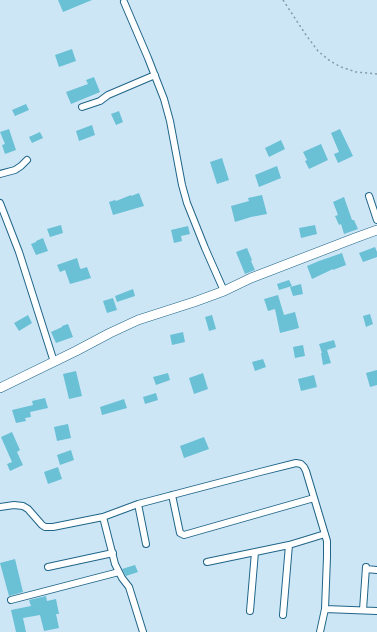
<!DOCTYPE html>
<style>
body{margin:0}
canvas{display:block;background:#cce6f6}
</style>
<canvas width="377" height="632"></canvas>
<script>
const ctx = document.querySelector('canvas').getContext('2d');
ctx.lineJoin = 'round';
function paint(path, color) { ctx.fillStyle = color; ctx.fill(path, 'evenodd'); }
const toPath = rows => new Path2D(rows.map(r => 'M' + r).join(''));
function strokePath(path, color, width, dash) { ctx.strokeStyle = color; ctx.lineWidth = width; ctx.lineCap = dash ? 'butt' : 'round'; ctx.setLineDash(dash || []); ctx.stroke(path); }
paint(toPath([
 [58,0,92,0,63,12],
 [72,49,76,61,59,67,55,55],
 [94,77,100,92,71,104,66,92,88,84,86,80],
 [26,104,29,110,15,116,12,110],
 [119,111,123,122,116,125,111,114],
 [92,125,95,135,79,141,76,131],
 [9,129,16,150,5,154,2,145,5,144,0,132],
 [340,129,353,156,338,163,334,154,339,152,331,133],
 [40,132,43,138,32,143,29,137],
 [281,140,285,149,269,157,265,148],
 [321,144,328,160,309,169,305,161,307,160,303,152],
 [222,158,229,180,217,184,210,162],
 [277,166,281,178,259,187,255,175],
 [139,193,144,206,113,215,109,202,115,200,116,201,131,195,131,196],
 [262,195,267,214,251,217,235,222,231,206,249,201,248,198],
 [344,197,352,220,354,220,358,229,344,234,341,224,339,225,335,216,338,215,333,202],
 [61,225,63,233,50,237,47,229],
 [315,225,317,234,301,238,299,228],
 [188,226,190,234,181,236,182,241,174,243,171,230],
 [43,238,48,251,36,255,31,244,36,242,36,241],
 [375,247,377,252,377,257,363,262,359,253],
 [247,248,252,260,251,261,255,270,245,274,236,252],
 [342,253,346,265,333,270,333,269,312,279,307,266,319,261],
 [77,258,80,268,81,269,87,267,91,278,70,284,65,270,60,272,57,265],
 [289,280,292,286,279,290,277,284],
 [301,284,303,294,293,296,290,287],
 [133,289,135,296,117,302,115,296],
 [278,295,284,315,295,312,299,328,280,333,275,309,268,311,264,299],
 [113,298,117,310,107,313,103,301],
 [370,314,373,324,366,327,363,316],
 [28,315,32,323,19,331,14,323],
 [212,315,216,329,209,331,205,317],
 [68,324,73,337,56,343,51,332,62,327,62,326],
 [183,332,185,342,172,345,170,335],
 [334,340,336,347,327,350,331,363,323,365,321,353,322,353,319,344],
 [303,345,305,356,295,358,293,347],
 [263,359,266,367,255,371,252,362],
 [377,370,377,385,370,387,366,373],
 [76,371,82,396,69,399,63,374],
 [168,373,170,380,156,385,153,377],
 [203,373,208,389,194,394,189,378],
 [314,375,317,387,301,391,298,379],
 [156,393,158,400,145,404,143,397],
 [45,398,48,408,30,412,31,417,25,418,26,421,16,423,12,410,33,405,32,401],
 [124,399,127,408,102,415,100,407],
 [68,424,71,438,57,441,54,427],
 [12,432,20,450,17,452,23,465,10,471,7,464,12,462,1,437],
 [204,437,209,449,184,458,180,446],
 [71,450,74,460,60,465,57,455],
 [58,467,62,479,48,484,44,472],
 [15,559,23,592,9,596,0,563],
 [135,565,138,572,126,576,122,569],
 [46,596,47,601,56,599,59,614,56,614,59,628,44,631,40,615,23,618,26,632,16,632,11,610,31,606,29,600]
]), '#6ac0d5');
const street = toPath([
 [124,2,148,58,164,99,170,121,182,185,187,203,205,248,224,291],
 [82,107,100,101,108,95,155,75],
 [0,174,15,170,21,166,27,160],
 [369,196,377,220],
 [0,203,19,252,54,362],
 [172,495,180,533,184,535,314,498],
 [138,504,146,544],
 [0,507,14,505,23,506,28,509,42,525,45,527,53,527,103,517,138,504,260,472,296,463,301,464,304,467,306,471,327,541,327,557,325,609,377,611],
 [103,517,115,564,122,578,129,587,143,632],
 [207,562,289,545,325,534],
 [48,567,113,553],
 [366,569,377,570],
 [11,600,119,572],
 [363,610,366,567],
 [250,611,255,552],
 [283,615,289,545],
 [320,632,325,609]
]);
const secondary = toPath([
 [0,388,76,351,110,333,138,320,194,302,224,291,251,278,355,238,377,230]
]);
strokePath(street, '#206588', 8);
strokePath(secondary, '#206588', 10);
strokePath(toPath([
 [283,0,306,35,318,51,330,61,341,67,356,72,377,74]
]), '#829baa', 1.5, [2, 3]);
strokePath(street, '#fff', 6);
strokePath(secondary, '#fff', 9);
</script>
